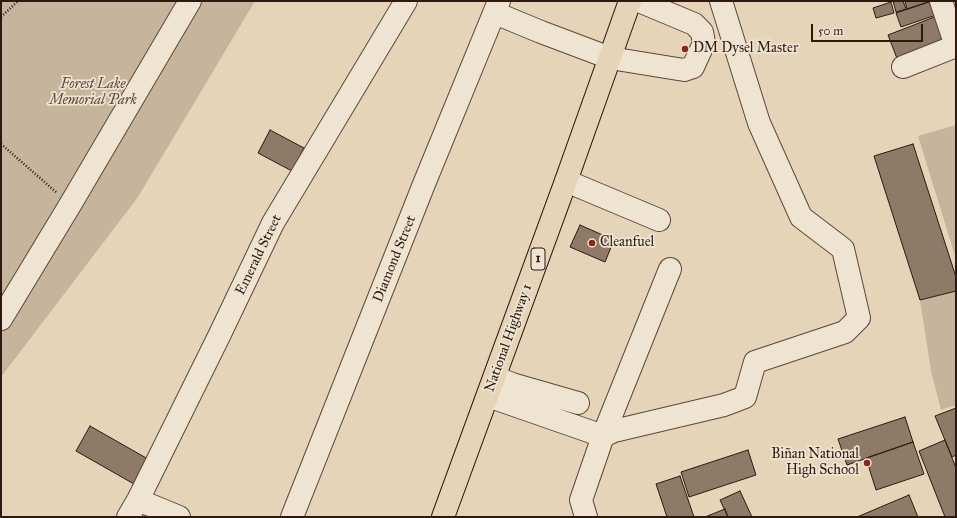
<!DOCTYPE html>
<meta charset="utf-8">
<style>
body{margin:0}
#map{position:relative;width:957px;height:518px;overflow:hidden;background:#e6d4b9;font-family:"IM FELL Great Primer",serif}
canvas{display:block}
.frame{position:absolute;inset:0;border:2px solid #2f180e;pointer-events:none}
.scale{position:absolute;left:811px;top:24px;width:112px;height:18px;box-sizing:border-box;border:2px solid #2f180e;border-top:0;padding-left:5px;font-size:12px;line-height:14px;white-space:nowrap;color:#2f180e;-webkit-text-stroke:3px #efe3d2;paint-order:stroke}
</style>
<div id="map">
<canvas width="957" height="518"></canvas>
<div class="frame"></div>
<div class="scale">50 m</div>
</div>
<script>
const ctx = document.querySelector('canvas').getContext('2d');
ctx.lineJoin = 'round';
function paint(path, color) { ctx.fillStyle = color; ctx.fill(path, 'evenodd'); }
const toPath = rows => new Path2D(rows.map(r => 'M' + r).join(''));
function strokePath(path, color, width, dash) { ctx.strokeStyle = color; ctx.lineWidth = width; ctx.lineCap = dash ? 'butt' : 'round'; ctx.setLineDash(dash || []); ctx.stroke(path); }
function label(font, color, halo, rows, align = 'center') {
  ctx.font = font + ' "IM FELL Great Primer",serif'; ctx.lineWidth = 3.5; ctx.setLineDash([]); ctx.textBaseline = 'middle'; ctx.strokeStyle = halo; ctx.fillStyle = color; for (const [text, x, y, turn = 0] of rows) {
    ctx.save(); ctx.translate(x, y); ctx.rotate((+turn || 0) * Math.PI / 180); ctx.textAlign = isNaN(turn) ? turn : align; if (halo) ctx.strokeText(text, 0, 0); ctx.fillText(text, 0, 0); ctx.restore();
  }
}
paint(toPath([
 [1,1,255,1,138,197,1,377],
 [956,125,956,259,918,136],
 [956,291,956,405,941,410,931,371,920,300]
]), '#c7b49c');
const building = toPath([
 [893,1,903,1,906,9,896,12,893,1],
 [905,1,931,1,907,9,905,1],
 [932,1,939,14,901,27,896,13,932,1],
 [891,2,894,13,876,18,873,8,891,2],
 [937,16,947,42,898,61,888,35,937,16],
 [270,130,304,148,292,171,258,153,270,130],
 [913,144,956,277,956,291,920,300,874,156,913,144],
 [580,225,614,240,605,262,570,247,580,225],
 [956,408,956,455,952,457,935,416,956,408],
 [905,417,913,442,847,465,838,439,905,417],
 [90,426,148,459,134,484,76,451,90,426],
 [945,440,956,468,956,517,945,517,919,451,945,440],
 [913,442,924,474,876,490,866,458,913,442],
 [748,450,756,475,689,497,681,472,748,450],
 [680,476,694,517,667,517,656,484,680,476],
 [740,491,752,517,728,517,720,500,740,491],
 [909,495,918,517,857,517,909,495],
 [725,509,728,517,705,517,725,509]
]);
paint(building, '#8e7a67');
strokePath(building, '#2f180e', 1);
const minor = toPath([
 [941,1,956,46],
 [495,13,541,32,610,58,684,70,693,67,704,43,702,32,694,24,639,1],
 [903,67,956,46],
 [566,181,659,220],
 [1,319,70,205,190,1],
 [495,377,512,384,578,403],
 [488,396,603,436,614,431,724,405,745,397,755,362,845,332,859,318,843,249,801,217,759,123,721,1],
 [138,500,179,517],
 [128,517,138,500,220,334,273,223,406,1],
 [292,517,424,184,499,1],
 [586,517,581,500,603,436,670,269]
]);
const highway = toPath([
 [443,517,566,181,630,1]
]);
strokePath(minor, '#5d4739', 24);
strokePath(highway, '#2f180e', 24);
strokePath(toPath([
 [1,17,18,1],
 [1,144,56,192]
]), '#2f180e', 2.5, [1, 2]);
strokePath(minor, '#efe3d2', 22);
strokePath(highway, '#e6d4b9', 22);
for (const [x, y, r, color] of [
 [685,49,4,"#8f2418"],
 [592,243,4,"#8f2418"],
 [867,463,4,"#8f2418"]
]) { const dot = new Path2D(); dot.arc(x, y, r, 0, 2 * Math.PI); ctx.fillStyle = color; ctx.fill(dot); strokePath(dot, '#efe3d2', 1.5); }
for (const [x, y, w] of [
 [538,259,14]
]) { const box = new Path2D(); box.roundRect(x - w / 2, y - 11, w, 22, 3); ctx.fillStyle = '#efe3d2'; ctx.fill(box); strokePath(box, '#2f180e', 1); }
label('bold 13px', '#2f180e', null, [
 ["1",538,259]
]);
label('14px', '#2f180e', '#efe3d2', [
 ["DM Dysel Master",693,49],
 ["Cleanfuel",600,243],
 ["Biñan National",859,455,"right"],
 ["High School",859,471,"right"]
], 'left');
label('italic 14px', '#5d4739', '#efe3d2', [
 ["Forest Lake",93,85],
 ["Memorial Park",93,101]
]);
label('14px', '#2f180e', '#efe3d2', [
 ["Emerald Street",259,255,-64],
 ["Diamond Street",395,259,-68],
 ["National Highway 1",509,338,-70]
]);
</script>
